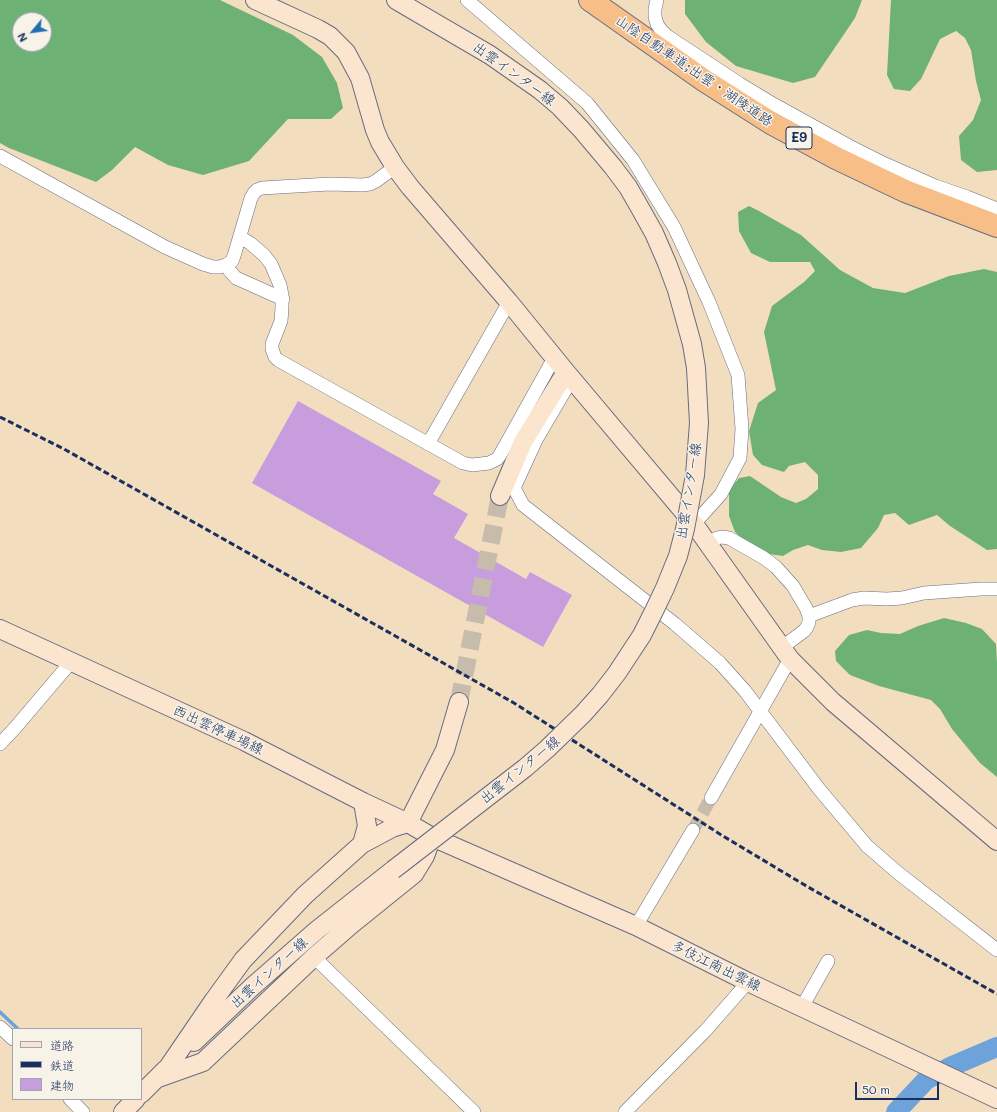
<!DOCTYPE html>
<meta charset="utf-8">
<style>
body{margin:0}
#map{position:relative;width:997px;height:1112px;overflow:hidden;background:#f2debf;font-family:Mali,"Klee One",sans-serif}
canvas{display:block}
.legend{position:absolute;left:12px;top:1028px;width:130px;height:72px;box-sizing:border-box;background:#f7f3e8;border:1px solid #9fa5b1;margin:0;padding:5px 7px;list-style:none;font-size:12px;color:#1b2f5e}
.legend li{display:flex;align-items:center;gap:8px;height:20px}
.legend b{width:20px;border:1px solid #9fa5b1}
.north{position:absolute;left:12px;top:12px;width:40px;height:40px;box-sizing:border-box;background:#f7f3e8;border:1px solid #9fa5b1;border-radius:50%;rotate:241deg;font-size:11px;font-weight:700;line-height:16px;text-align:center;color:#1b2f5e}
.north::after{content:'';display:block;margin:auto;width:14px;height:18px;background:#1f6fb2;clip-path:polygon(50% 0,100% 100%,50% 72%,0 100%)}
.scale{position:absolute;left:855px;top:1082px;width:84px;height:18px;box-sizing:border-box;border:2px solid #1b2f5e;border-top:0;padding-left:5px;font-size:12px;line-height:14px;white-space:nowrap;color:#1b2f5e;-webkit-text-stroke:3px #f7f3e8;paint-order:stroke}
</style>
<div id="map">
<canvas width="997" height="1112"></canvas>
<ul class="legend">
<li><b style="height:5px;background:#fce5cf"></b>道路</li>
<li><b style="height:5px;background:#1b2f5e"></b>鉄道</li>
<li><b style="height:11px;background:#c89dde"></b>建物</li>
</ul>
<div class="north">N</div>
<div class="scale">50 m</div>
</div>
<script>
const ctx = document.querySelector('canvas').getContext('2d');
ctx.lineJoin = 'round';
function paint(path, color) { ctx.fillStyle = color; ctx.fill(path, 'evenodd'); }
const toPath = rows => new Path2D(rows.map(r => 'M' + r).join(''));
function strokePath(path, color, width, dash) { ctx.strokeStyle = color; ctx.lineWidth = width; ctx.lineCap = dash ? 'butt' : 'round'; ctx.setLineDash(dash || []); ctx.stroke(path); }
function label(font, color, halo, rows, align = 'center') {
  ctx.font = font + ' Mali,"Klee One",sans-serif'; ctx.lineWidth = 3; ctx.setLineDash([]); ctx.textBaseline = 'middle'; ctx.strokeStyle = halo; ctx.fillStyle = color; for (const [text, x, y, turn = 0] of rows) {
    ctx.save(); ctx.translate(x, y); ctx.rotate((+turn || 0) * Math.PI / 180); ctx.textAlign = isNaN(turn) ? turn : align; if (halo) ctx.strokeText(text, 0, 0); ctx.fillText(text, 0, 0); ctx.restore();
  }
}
paint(toPath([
 [0,0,220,0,293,35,322,57,337,83,343,108,331,119,288,119,249,161,203,175,168,165,135,147,112,170,96,182,9,148,0,143],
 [20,20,44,20,44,44,20,44],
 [685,0,862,0,855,18,815,77,793,83,736,66,706,42,685,14],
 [891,0,997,0,997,170,977,172,961,160,959,136,973,120,981,100,976,81,971,50,965,38,956,31,940,39,921,79,910,91,894,89,887,75],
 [749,206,759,211,801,235,840,270,873,288,905,293,949,276,984,269,997,272,997,549,987,550,950,526,937,515,909,525,895,513,884,515,878,528,861,548,841,552,822,550,808,545,793,550,783,556,769,554,746,542,735,532,729,516,729,490,739,478,750,476,781,497,796,503,806,499,818,489,818,475,805,462,789,466,784,472,762,465,753,455,749,431,758,403,776,390,764,332,772,306,804,282,815,271,810,262,770,262,751,253,739,231,738,212],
 [944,618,966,623,982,629,996,644,997,663,997,777,980,763,952,729,940,709,931,700,879,686,850,675,836,661,835,651,849,635,867,630,881,633,900,634,918,626]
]), '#6eb174');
strokePath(toPath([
 [0,1012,18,1029]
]), '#6ea2db', 3.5);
strokePath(toPath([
 [896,1112,926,1080,950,1067,997,1047]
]), '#6ea2db', 20);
paint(toPath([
 [298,401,441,481,433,494,468,514,454,538,526,579,530,572,572,595,543,647,252,483]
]), '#c89dde');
strokePath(toPath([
 [693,830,711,798]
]), '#c7bbac', 13, [13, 6]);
strokePath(toPath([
 [459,702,500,496]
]), '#c7bbac', 18, [18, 9]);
const street = toPath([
 [467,0,587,103,633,160,674,227,709,302,738,375,742,429,740,458,721,494,694,524],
 [657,0,655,9,655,17,657,24,661,30,667,36,740,84,773,104,849,146,885,164,935,186,967,197,997,209],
 [0,156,165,247,203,264,213,267,219,267,226,265,232,261,234,256,251,198,254,193,257,190,262,188,330,184,362,185,370,184,376,181,395,167],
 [240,237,250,243,264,255,271,264,280,285,282,295,282,308,281,321,272,344,272,349,275,357,278,360,463,463,472,465,489,463,497,459,500,455,554,358],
 [226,265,229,270,236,278,283,299],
 [570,382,536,440,514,488,523,505,675,624,720,663,745,691,819,789,867,846,897,872,997,950],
 [428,444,509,302],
 [709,544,717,538,722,537,729,538,764,558,776,567,793,586,806,608,809,616,809,622,807,627,804,631,781,648],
 [809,616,852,600,864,598,887,599,902,598,924,593,981,589,997,589],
 [0,744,15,728,71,662],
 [711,798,790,659],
 [636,926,693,830],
 [314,957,474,1112],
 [802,1007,828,961],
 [0,1027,13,1039],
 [70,1099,83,1112],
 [625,1112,706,1030,748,982]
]);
const secondary = toPath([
 [255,0,318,29,330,36,346,52,360,78,375,130,380,142,395,167,410,187,509,302,566,372,694,524,790,659,833,702,997,841],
 [396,0,490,55,540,90,560,107,581,129,613,167,628,187,640,208,654,233,667,263,677,290,692,344,696,368,699,423,695,475],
 [500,496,523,442,566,372],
 [0,629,244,741,363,802,408,823,432,837,636,926,748,982,997,1099],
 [362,844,367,826,363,802],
 [194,1042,253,986,317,930,393,870],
 [169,1066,214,1000,243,960,305,895,362,844,392,828,408,823,445,750,459,702],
 [158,1078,203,1062,314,957,352,924,414,874,425,856,432,837],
 [141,1094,166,1069],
 [123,1112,136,1099]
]);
const highway = toPath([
 [590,0,705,81,771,123,836,158,905,191,997,226]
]);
strokePath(street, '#666c80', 14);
strokePath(secondary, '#666c80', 20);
strokePath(highway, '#666c80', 24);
strokePath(street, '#fff', 13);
strokePath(secondary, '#fce5cf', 18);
strokePath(highway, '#f7be87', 22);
strokePath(toPath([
 [0,417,64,449,514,703,723,836,808,887,997,994]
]), '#1b2f5e', 3, [6, 3]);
const secondaryBridge = toPath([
 [393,870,525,768,547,749,583,714,600,695,617,673,642,635,654,611,665,588,678,556,685,529,695,475]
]);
strokePath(secondaryBridge, '#666c80', 20, []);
strokePath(secondaryBridge, '#fce5cf', 18);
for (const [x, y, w] of [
 [799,138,26]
]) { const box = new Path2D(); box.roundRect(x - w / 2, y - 11, w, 22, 3); ctx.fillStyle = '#f7f3e8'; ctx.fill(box); strokePath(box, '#1b2f5e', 1); }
label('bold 13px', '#1b2f5e', null, [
 ["E9",799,138]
]);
label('14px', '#1b2f5e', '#f7f3e8', [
 ["山陰自動車道;出雲・湖陵道路",694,71,34],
 ["出雲インター線",514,74,36],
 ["出雲インター線",689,491,-81],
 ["西出雲停車場線",218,730,25],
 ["出雲インター線",520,770,-39],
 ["多伎江南出雲線",716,966,26],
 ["出雲インター線",269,973,-42]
]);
</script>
